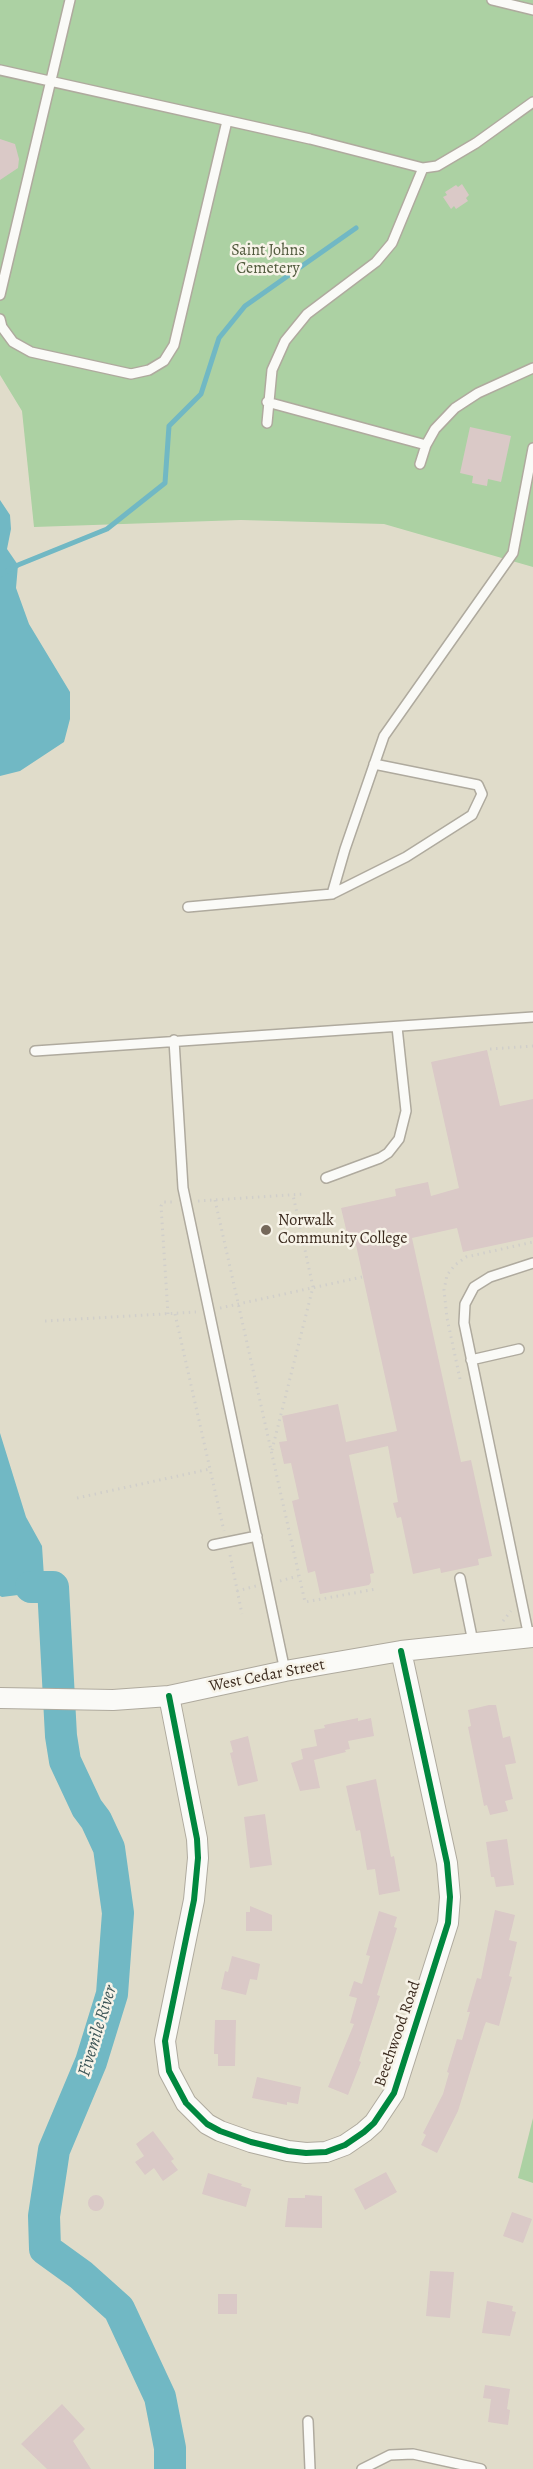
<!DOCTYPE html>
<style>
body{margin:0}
canvas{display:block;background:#e0dcca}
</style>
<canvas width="533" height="2469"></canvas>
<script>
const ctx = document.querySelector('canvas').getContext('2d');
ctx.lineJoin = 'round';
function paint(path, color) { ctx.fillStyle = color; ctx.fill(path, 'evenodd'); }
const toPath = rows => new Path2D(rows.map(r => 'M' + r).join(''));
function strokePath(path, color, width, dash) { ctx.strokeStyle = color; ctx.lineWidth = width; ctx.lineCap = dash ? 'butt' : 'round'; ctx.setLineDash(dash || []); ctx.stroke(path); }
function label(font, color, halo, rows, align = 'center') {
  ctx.font = font + ' Alegreya,serif'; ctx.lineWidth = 5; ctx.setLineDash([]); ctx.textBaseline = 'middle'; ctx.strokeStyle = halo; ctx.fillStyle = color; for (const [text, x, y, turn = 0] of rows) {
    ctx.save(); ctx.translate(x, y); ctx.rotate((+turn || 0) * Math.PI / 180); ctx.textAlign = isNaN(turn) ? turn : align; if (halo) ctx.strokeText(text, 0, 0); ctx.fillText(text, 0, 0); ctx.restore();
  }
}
paint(toPath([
 [0,0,533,0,533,567,384,524,241,520,34,527,22,411,0,375],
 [533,2118,533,2183,518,2178]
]), '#acd1a3');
paint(toPath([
 [0,500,10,515,11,529,7,549,18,565,16,588,29,624,70,692,70,719,64,742,20,771,0,776],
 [0,1433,26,1517,42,1546,44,1577,18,1595,2,1597,0,1596]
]), '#71b8c4');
strokePath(toPath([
 [0,575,18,565,107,529,165,483,169,426,201,394,219,338,245,306,356,228]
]), '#71b8c4', 5);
strokePath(toPath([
 [31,1587,53,1587,61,1736,65,1761,87,1808,96,1820,109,1848,118,1913,112,1994,91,2062,54,2150,44,2216,45,2249,81,2275,119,2309,160,2397,170,2448,170,2469]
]), '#71b8c4', 32);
paint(toPath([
 [0,139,15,144,19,159,18,168,0,180],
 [462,184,469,195,466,198,468,201,456,209,454,206,451,209,443,197,447,195,445,192,456,185,458,187],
 [470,427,511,436,501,482,488,479,487,486,472,483,473,476,460,473],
 [487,1050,500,1106,533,1099,533,1237,463,1252,457,1228,412,1238,461,1462,471,1460,492,1556,478,1559,479,1565,441,1573,440,1568,413,1574,401,1517,397,1518,393,1503,398,1502,388,1446,349,1455,374,1573,370,1574,371,1582,369,1585,320,1594,315,1571,308,1573,292,1501,299,1499,291,1463,284,1464,279,1442,287,1441,282,1416,338,1404,346,1442,397,1431,356,1245,350,1246,341,1208,396,1196,395,1189,428,1182,431,1196,459,1188,431,1062],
 [489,1705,496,1705,503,1738,510,1736,516,1763,505,1765,513,1799,505,1801,508,1811,490,1815,487,1805,484,1806,477,1771,468,1727,471,1726,468,1710],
 [358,1718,358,1721,371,1718,374,1736,348,1741,350,1749,345,1750,346,1752,314,1760,320,1788,300,1791,291,1763,303,1759,301,1749,317,1746,314,1730,325,1728,324,1725],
 [248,1736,258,1781,238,1786,230,1753,233,1752,230,1741],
 [376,1779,391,1857,394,1856,400,1891,379,1895,375,1869,367,1870,360,1830,356,1831,346,1786],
 [265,1814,272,1865,250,1868,244,1817],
 [507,1839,514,1885,496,1887,494,1877,491,1877,486,1842],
 [250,1906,272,1915,272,1931,246,1931,246,1912,250,1912],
 [495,1910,515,1915,509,1940,517,1942,509,1976,512,1977,499,2026,486,2022,484,2027,458,2111,437,2153,421,2145,426,2135,423,2133,443,2094,449,2073,447,2072,457,2039,462,2040,470,2012,467,2012,477,1978,481,1979],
 [379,1911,397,1917,394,1927,397,1928,377,1995,380,1996,359,2061,361,2062,348,2095,328,2087,354,2024,350,2023,357,1998,349,1996,354,1981,362,1984,370,1956,366,1955],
 [232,1956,260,1964,257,1980,250,1979,246,1995,221,1989,225,1971,228,1972],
 [215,2020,236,2020,235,2066,218,2066,218,2054,214,2054],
 [257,2077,301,2087,298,2104,287,2102,287,2105,252,2098],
 [153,2131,174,2159,171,2161,178,2170,163,2181,154,2168,145,2175,135,2162,144,2156,136,2144],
 [386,2172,397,2192,365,2210,354,2189],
 [208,2173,242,2184,241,2186,251,2189,246,2207,202,2194],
 [305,2195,322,2196,322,2228,285,2227,288,2198,305,2198],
 '88 2203a8 8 0 1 1 16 0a8 8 0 1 1-16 0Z',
 [512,2212,532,2219,523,2243,503,2236],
 [430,2271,454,2272,450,2318,426,2316],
 [218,2294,237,2294,237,2314,218,2314],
 [487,2301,513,2306,512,2311,516,2312,510,2336,482,2333],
 [485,2385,510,2389,507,2409,510,2410,508,2425,488,2422,491,2399,483,2398],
 [62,2404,85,2429,73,2441,91,2469,47,2469,21,2444]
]), '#dac9c7');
const service = toPath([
 [492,0,533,10],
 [0,70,310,139,423,168,437,166,476,143,533,102],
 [0,295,70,0],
 [0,319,2,327,13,342,31,352,131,374,149,370,164,361,174,345,227,121],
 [267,402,426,445],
 [267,423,272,370,285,341,307,314,376,262,392,243,423,168],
 [420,464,426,445,435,429,455,408,478,393,533,368],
 [332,894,406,857,472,815,482,794,478,785,374,764],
 [188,907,332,894,345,849,384,736,513,553,533,448],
 [174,1040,183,1188,285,1671],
 [35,1051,533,1017],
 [326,1178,380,1158,388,1153,399,1139,406,1111,397,1027],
 [471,1360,519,1349],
 [213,1545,257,1536],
 [460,1578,473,1642],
 [529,1637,464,1323,465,1304,474,1287,490,1277,533,1263],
 [308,2421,310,2469],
 [362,2469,390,2455,413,2454,481,2469]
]);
const minor = toPath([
 [169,1696,197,1839,198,1858,194,1900,165,2041,169,2071,186,2103,207,2124,220,2131,251,2142,288,2151,306,2153,326,2152,345,2145,364,2132,374,2123,394,2093,448,1923,450,1897,447,1863,401,1651],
 [0,1698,113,1700,169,1696,285,1671,401,1651,533,1637]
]);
strokePath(service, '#afaa9e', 12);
strokePath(minor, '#afaa9e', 22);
strokePath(toPath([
 [490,1049,533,1046],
 [215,1200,305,1602,376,1589],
 [198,1201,304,1194],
 [220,1308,362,1277],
 [168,1314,161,1206,163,1202,172,1202],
 [175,1314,224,1531],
 [45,1321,196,1312],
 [460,1379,447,1318,444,1290,447,1275,455,1265,466,1257,533,1242],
 [272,1450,313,1287,293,1195],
 [77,1498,210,1469],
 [230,1555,242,1614],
 [280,1581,298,1576],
 [237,1591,256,1586],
 [503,1621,511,1611]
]), '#d1cfca', 3, [1.5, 4.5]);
strokePath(service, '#fafaf7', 9);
strokePath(minor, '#fafaf7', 20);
strokePath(toPath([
 [169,1696,197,1839,198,1858,194,1900,165,2041,169,2071,186,2103,207,2124,220,2131,251,2142,288,2151,306,2153,326,2152,345,2145,364,2132,374,2123,394,2093,448,1923,450,1897,447,1863,401,1651]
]), '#00873e', 6);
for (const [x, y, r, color] of [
 [266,1230,6,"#75685a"]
]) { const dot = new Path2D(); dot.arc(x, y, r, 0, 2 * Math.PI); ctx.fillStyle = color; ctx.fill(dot); strokePath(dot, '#f7f3e8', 2); }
label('16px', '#50593c', '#f7f3e8', [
 ["Saint Johns",268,251],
 ["Cemetery",268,269]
]);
label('16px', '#3b2a1e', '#f7f3e8', [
 ["Norwalk",278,1221],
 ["Community College",278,1239]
], 'left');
label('16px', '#3b2a1e', '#f7f3e8', [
 ["West Cedar Street",267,1676,-11],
 ["Beechwood Road",398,2034,-71]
]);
label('italic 18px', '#3d5657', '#f7f3e8', [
 ["Fivemile River",98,2031,-73]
]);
</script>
